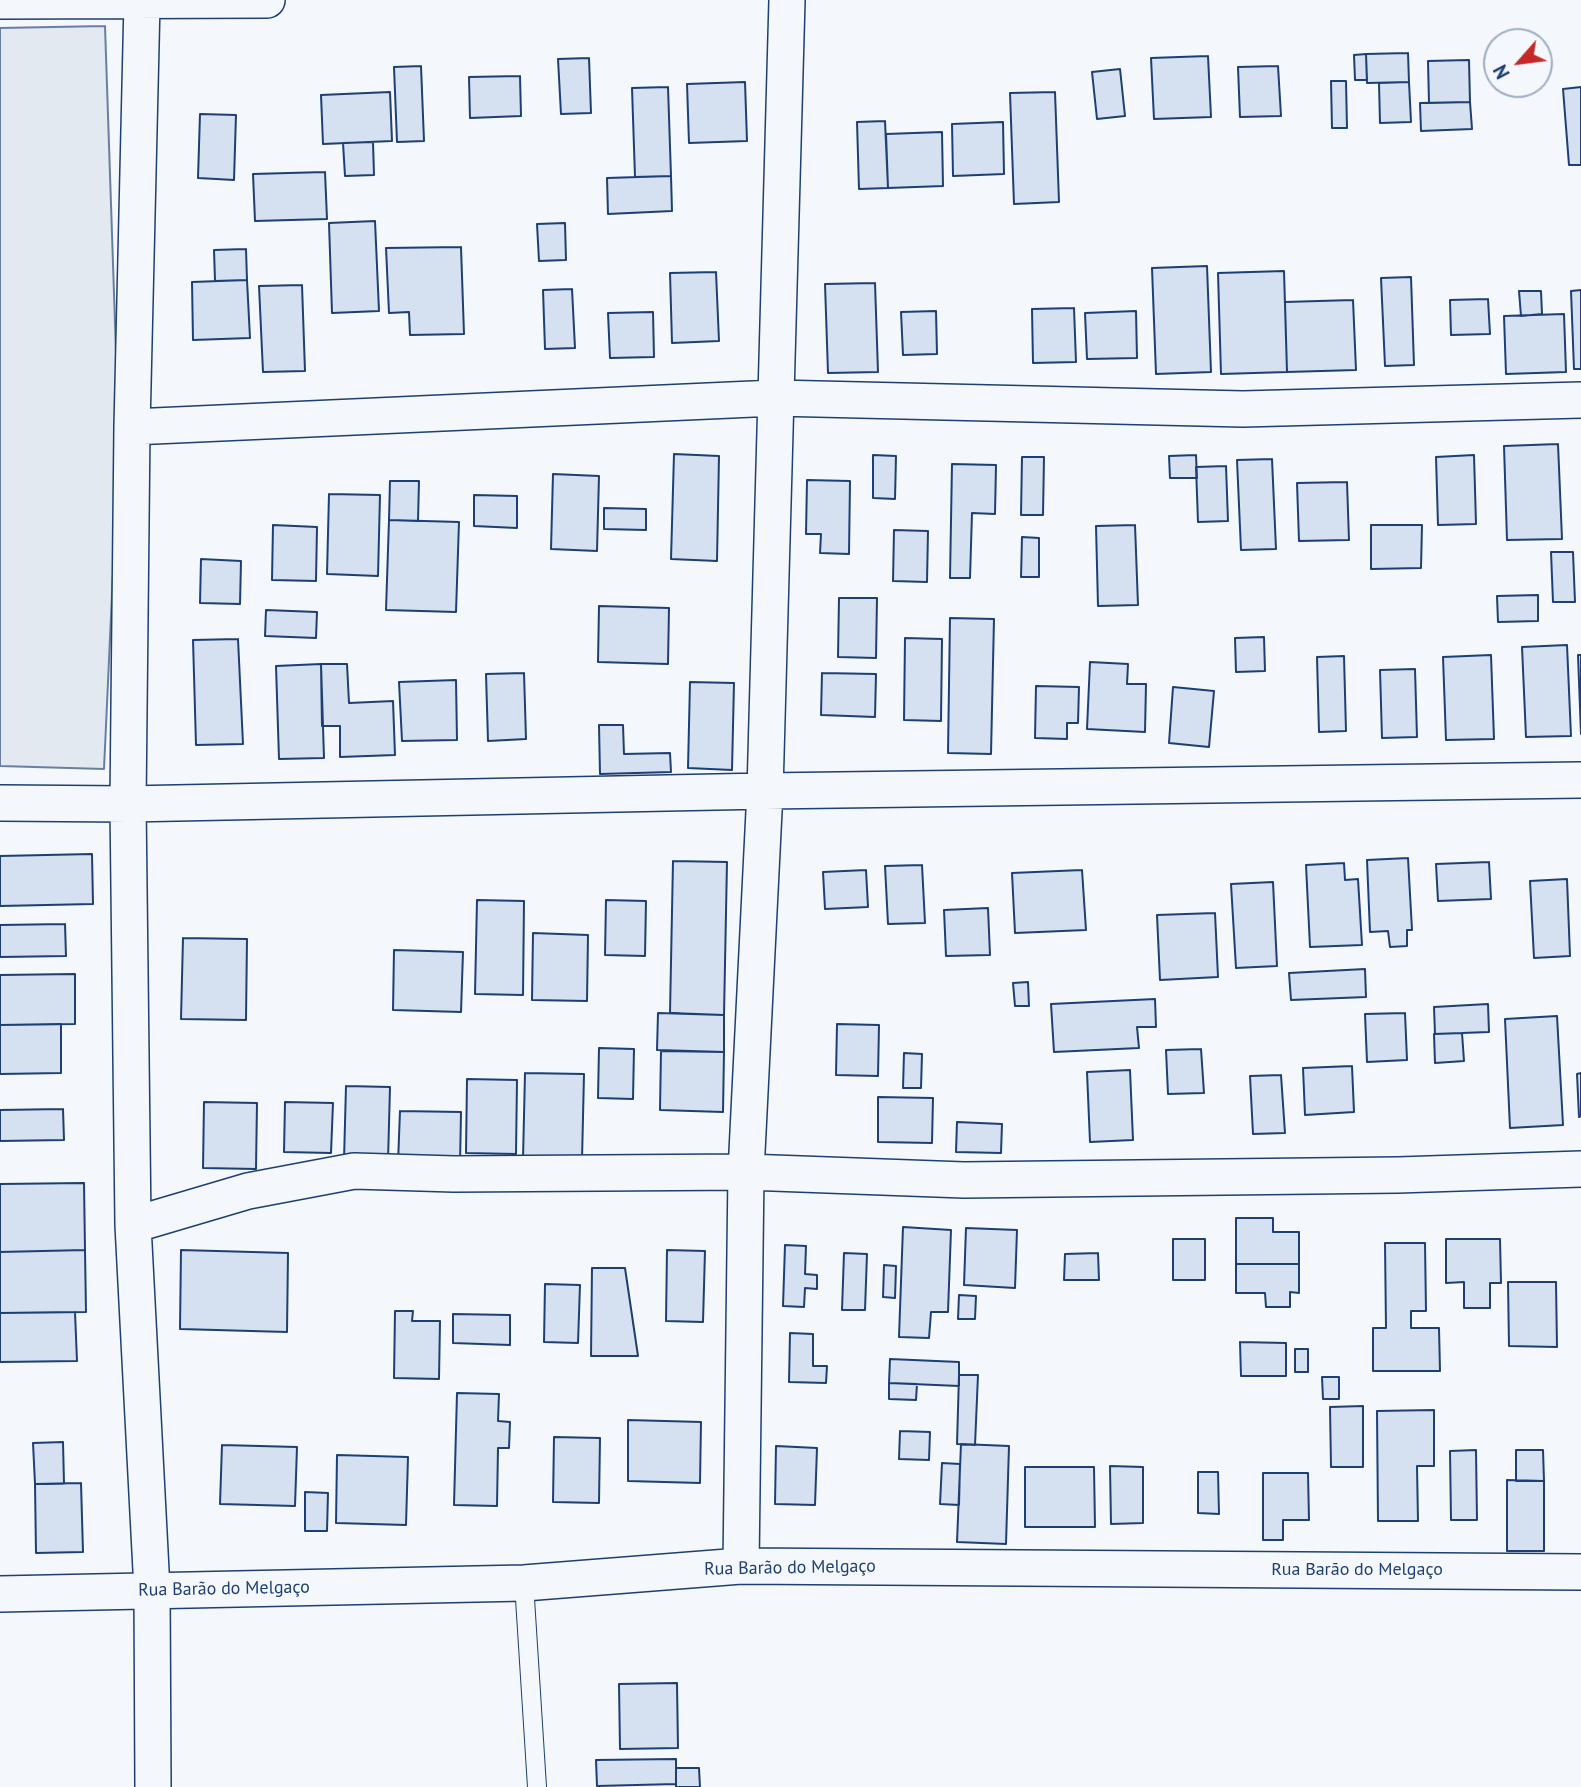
<!DOCTYPE html>
<meta charset="utf-8">
<style>
body{margin:0}
#map{position:relative;width:1581px;height:1787px;overflow:hidden;background:#f4f7fb;font-family:"PT Sans",sans-serif}
canvas{display:block}
.north{position:absolute;left:1483px;top:28px;width:70px;height:70px;box-sizing:border-box;background:#f4f7fb;border:2px solid #9eadc5;border-radius:50%;rotate:242deg;font-size:19px;font-weight:700;line-height:28px;text-align:center;color:#1d3f73}
.north::after{content:'';display:block;margin:auto;width:24px;height:32px;background:#c62828;clip-path:polygon(50% 0,100% 100%,50% 72%,0 100%)}
</style>
<div id="map">
<canvas width="1581" height="1787"></canvas>
<div class="north">N</div>
</div>
<script>
const ctx = document.querySelector('canvas').getContext('2d');
ctx.lineJoin = 'round';
function paint(path, color) { ctx.fillStyle = color; ctx.fill(path, 'evenodd'); }
const toPath = rows => new Path2D(rows.map(r => 'M' + r).join(''));
function strokePath(path, color, width, dash) { ctx.strokeStyle = color; ctx.lineWidth = width; ctx.lineCap = dash ? 'butt' : 'round'; ctx.setLineDash(dash || []); ctx.stroke(path); }
function label(font, color, halo, rows, align = 'center') {
  ctx.font = font + ' "PT Sans",sans-serif'; ctx.lineWidth = 5; ctx.setLineDash([]); ctx.textBaseline = 'middle'; ctx.strokeStyle = halo; ctx.fillStyle = color; for (const [text, x, y, turn = 0] of rows) {
    ctx.save(); ctx.translate(x, y); ctx.rotate((+turn || 0) * Math.PI / 180); ctx.textAlign = isNaN(turn) ? turn : align; if (halo) ctx.strokeText(text, 0, 0); ctx.fillText(text, 0, 0); ctx.restore();
  }
}
const green = toPath([
 [105,26,119,442,104,769,0,766,0,28,105,26]
]);
paint(green, '#e3e9f0');
strokePath(green, '#687fa3', 2);
const building = toPath([
 [1408,53,1409,82,1367,83,1366,54,1408,53],
 [1366,54,1367,80,1355,80,1354,55,1366,54],
 [1208,56,1211,117,1154,119,1151,58,1208,56],
 [589,58,591,113,561,114,558,59,589,58],
 [1469,60,1470,102,1429,103,1428,61,1469,60],
 [421,66,424,141,397,142,394,67,421,66],
 [1278,66,1281,116,1240,117,1238,67,1278,66],
 [1120,69,1125,116,1097,119,1092,72,1120,69],
 [520,76,521,116,470,118,469,77,520,76],
 [1331,81,1346,81,1347,128,1332,128,1331,81],
 [745,82,747,141,689,143,687,84,745,82],
 [1409,82,1411,122,1380,123,1379,83,1409,82],
 [668,87,671,176,635,177,632,88,668,87],
 [1581,87,1581,165,1569,165,1563,89,1581,87],
 [390,92,392,141,323,144,321,95,390,92],
 [1055,92,1059,202,1014,204,1010,93,1055,92],
 [1470,102,1472,129,1421,131,1420,103,1470,102],
 [200,114,236,115,234,180,198,178,200,114],
 [885,121,888,188,859,189,857,122,885,121],
 [1003,122,1004,174,953,176,952,124,1003,122],
 [942,132,943,186,888,188,886,134,942,132],
 [373,142,374,175,345,176,343,143,373,142],
 [325,172,327,219,255,221,253,174,325,172],
 [671,176,672,211,608,214,607,178,671,176],
 [375,221,379,311,332,313,329,223,375,221],
 [565,223,566,260,539,261,537,224,565,223],
 [461,247,464,334,410,335,409,312,389,313,386,248,461,247],
 [246,249,247,280,215,281,214,250,246,249],
 [1207,266,1211,372,1156,374,1152,268,1207,266],
 [1284,271,1287,372,1221,374,1218,273,1284,271],
 [716,272,719,341,672,343,670,273,716,272],
 [1411,277,1414,365,1385,366,1381,278,1411,277],
 [247,280,250,338,193,340,192,282,247,280],
 [875,283,878,372,828,373,825,284,875,283],
 [302,285,305,371,263,372,259,286,302,285],
 [572,289,575,348,545,349,543,290,572,289],
 [1581,290,1581,369,1574,369,1571,291,1581,290],
 [1519,291,1541,291,1542,314,1521,316,1519,291],
 [1488,299,1490,334,1451,335,1450,300,1488,299],
 [1353,300,1356,370,1287,372,1285,302,1353,300],
 [1074,308,1076,362,1033,363,1032,309,1074,308],
 [936,311,937,354,903,355,901,312,936,311],
 [1136,311,1137,358,1087,359,1085,313,1136,311],
 [653,312,654,357,610,358,608,313,653,312],
 [1564,314,1566,372,1506,374,1504,316,1564,314],
 [1558,444,1562,539,1507,540,1504,446,1558,444],
 [674,454,719,456,717,561,671,559,674,454],
 [873,455,896,456,895,499,873,498,873,455],
 [1196,455,1197,478,1170,478,1169,456,1196,455],
 [1474,455,1476,524,1438,525,1436,457,1474,455],
 [1022,457,1044,457,1043,515,1021,515,1022,457],
 [1272,459,1276,549,1241,550,1237,460,1272,459],
 [952,464,996,465,995,514,972,513,970,578,950,578,952,464],
 [1226,466,1228,521,1198,522,1196,467,1226,466],
 [553,474,599,476,597,551,551,549,553,474],
 [807,480,850,481,849,554,820,553,821,534,806,534,807,480],
 [390,481,419,481,418,521,389,520,390,481],
 [1347,482,1349,540,1299,541,1297,483,1347,482],
 [329,494,380,495,378,576,327,574,329,494],
 [474,495,517,496,517,528,474,526,474,495],
 [604,508,646,509,646,530,604,529,604,508],
 [389,520,459,522,456,612,386,610,389,520],
 [273,525,317,527,316,581,272,580,273,525],
 [1135,525,1138,605,1098,606,1096,526,1135,525],
 [1371,525,1422,525,1421,568,1371,569,1371,525],
 [894,530,928,531,927,582,893,581,894,530],
 [1022,537,1039,538,1039,577,1021,577,1022,537],
 [1551,552,1573,552,1575,602,1553,602,1551,552],
 [201,559,241,561,240,604,200,603,201,559],
 [1538,595,1538,621,1498,622,1497,596,1538,595],
 [839,598,877,598,876,658,838,657,839,598],
 [599,606,669,608,668,664,598,662,599,606],
 [266,610,317,612,316,638,265,636,266,610],
 [950,618,994,619,991,754,948,753,950,618],
 [1264,637,1265,671,1236,672,1235,638,1264,637],
 [905,638,942,639,941,721,904,720,905,638],
 [238,639,243,744,196,745,193,640,238,639],
 [1567,645,1571,736,1526,737,1522,647,1567,645],
 [1491,655,1494,739,1446,740,1443,657,1491,655],
 [1578,655,1581,655,1581,734,1578,655],
 [1344,656,1346,731,1319,732,1317,657,1344,656],
 [1090,662,1128,664,1127,684,1146,684,1145,732,1087,729,1090,662],
 [321,664,324,758,279,759,276,666,321,664],
 [321,664,347,664,349,703,393,701,395,755,340,757,340,726,322,726,321,664],
 [1415,669,1417,737,1382,738,1380,670,1415,669],
 [524,673,526,739,488,741,486,674,524,673],
 [822,673,876,674,875,717,821,715,822,673],
 [456,680,457,740,402,741,399,682,456,680],
 [690,682,734,683,732,770,688,768,690,682],
 [1036,686,1079,687,1078,723,1067,723,1067,739,1035,738,1036,686],
 [1173,687,1214,691,1209,747,1169,743,1173,687],
 [599,725,623,725,624,754,670,753,671,772,600,774,599,725],
 [92,854,93,904,0,906,0,856,92,854],
 [1408,858,1412,930,1407,930,1407,946,1390,947,1388,931,1370,932,1367,860,1408,858],
 [673,861,727,862,724,1015,670,1013,673,861],
 [1489,862,1491,899,1438,901,1436,864,1489,862],
 [1344,863,1345,880,1358,879,1362,945,1310,947,1306,865,1344,863],
 [922,865,925,923,888,924,885,866,922,865],
 [866,870,868,907,825,909,823,872,866,870],
 [1082,870,1086,930,1015,933,1012,873,1082,870],
 [1567,879,1570,956,1534,958,1530,881,1567,879],
 [1273,882,1277,966,1236,968,1231,884,1273,882],
 [477,900,524,901,523,995,475,994,477,900],
 [606,900,646,901,645,956,605,955,606,900],
 [988,908,990,955,946,956,944,910,988,908],
 [1215,913,1218,977,1160,980,1157,915,1215,913],
 [65,924,66,956,0,957,0,925,65,924],
 [533,933,588,935,587,1001,532,1000,533,933],
 [183,938,247,939,246,1020,181,1019,183,938],
 [394,950,463,952,461,1012,393,1010,394,950],
 [1365,969,1366,997,1291,1000,1289,973,1365,969],
 [75,974,75,1024,0,1025,0,975,75,974],
 [1028,982,1029,1006,1015,1006,1013,983,1028,982],
 [1155,999,1156,1027,1137,1027,1139,1048,1054,1052,1051,1004,1155,999],
 [1488,1004,1489,1032,1435,1034,1434,1007,1488,1004],
 [658,1013,724,1015,724,1052,657,1050,658,1013],
 [1405,1013,1407,1060,1367,1062,1365,1014,1405,1013],
 [1557,1016,1563,1125,1510,1128,1505,1019,1557,1016],
 [61,1024,61,1073,0,1074,0,1025,61,1024],
 [837,1024,879,1025,878,1076,836,1075,837,1024],
 [1462,1033,1464,1061,1435,1063,1434,1034,1462,1033],
 [599,1048,634,1049,633,1099,598,1098,599,1048],
 [1201,1049,1204,1093,1168,1094,1166,1050,1201,1049],
 [661,1051,724,1052,723,1112,660,1110,661,1051],
 [904,1053,922,1054,921,1088,903,1088,904,1053],
 [1352,1066,1354,1112,1305,1115,1303,1068,1352,1066],
 [1130,1070,1133,1140,1090,1142,1087,1072,1130,1070],
 [525,1073,584,1074,582,1160,523,1159,525,1073],
 [1581,1073,1581,1116,1579,1117,1577,1074,1581,1073],
 [1281,1075,1285,1133,1253,1134,1250,1076,1281,1075],
 [467,1079,517,1080,516,1154,466,1153,467,1079],
 [346,1086,390,1087,388,1161,344,1160,346,1086],
 [878,1097,933,1098,932,1143,878,1142,878,1097],
 [204,1102,257,1103,256,1169,203,1168,204,1102],
 [285,1102,333,1103,331,1153,284,1152,285,1102],
 [63,1109,64,1140,0,1141,0,1110,63,1109],
 [400,1111,461,1112,460,1165,398,1163,400,1111],
 [957,1122,1002,1124,1001,1153,956,1152,957,1122],
 [84,1183,85,1250,0,1252,0,1184,84,1183],
 [1236,1218,1273,1218,1273,1232,1299,1232,1299,1264,1236,1264,1236,1218],
 [903,1227,951,1230,948,1312,931,1312,929,1338,899,1337,903,1227],
 [966,1228,1017,1230,1015,1288,964,1285,966,1228],
 [1173,1239,1205,1239,1205,1280,1173,1280,1173,1239],
 [1446,1239,1500,1239,1501,1283,1490,1283,1490,1308,1464,1308,1464,1282,1446,1283,1446,1239],
 [1385,1243,1425,1243,1426,1311,1411,1311,1411,1328,1439,1328,1440,1371,1373,1371,1373,1328,1386,1328,1385,1243],
 [785,1245,806,1246,805,1274,817,1275,817,1289,805,1288,804,1307,783,1306,785,1245],
 [85,1250,86,1312,0,1313,0,1252,85,1250],
 [181,1250,288,1253,287,1332,180,1329,181,1250],
 [667,1250,705,1251,703,1322,666,1321,667,1250],
 [844,1253,867,1254,865,1310,842,1310,844,1253],
 [1098,1253,1099,1280,1064,1280,1065,1254,1098,1253],
 [1236,1264,1299,1264,1299,1293,1290,1292,1290,1307,1266,1307,1265,1293,1236,1293,1236,1264],
 [884,1265,896,1266,895,1298,883,1297,884,1265],
 [592,1268,625,1268,638,1356,591,1356,592,1268],
 [1508,1282,1556,1282,1557,1347,1509,1346,1508,1282],
 [545,1284,580,1285,578,1343,544,1342,545,1284],
 [959,1295,976,1296,975,1319,958,1319,959,1295],
 [395,1311,413,1311,412,1321,440,1321,439,1379,394,1378,395,1311],
 [75,1312,77,1361,0,1362,0,1313,75,1312],
 [453,1314,510,1315,510,1345,453,1343,453,1314],
 [790,1333,813,1334,813,1366,827,1366,826,1383,789,1382,790,1333],
 [1240,1342,1286,1343,1286,1376,1241,1376,1240,1342],
 [1295,1349,1308,1349,1308,1372,1295,1372,1295,1349],
 [890,1359,959,1362,959,1386,889,1383,890,1359],
 [959,1375,978,1375,975,1445,957,1444,959,1375],
 [1322,1377,1339,1377,1339,1399,1323,1399,1322,1377],
 [889,1383,917,1384,916,1400,889,1399,889,1383],
 [457,1393,499,1394,498,1421,510,1422,509,1448,498,1448,497,1506,454,1505,457,1393],
 [1363,1406,1363,1467,1331,1467,1330,1407,1363,1406],
 [1434,1410,1434,1466,1417,1466,1418,1521,1378,1521,1377,1411,1434,1410],
 [628,1420,701,1422,700,1483,628,1481,628,1420],
 [900,1431,930,1432,929,1460,899,1459,900,1431],
 [554,1437,600,1438,599,1503,553,1502,554,1437],
 [63,1442,64,1484,35,1484,33,1443,63,1442],
 [961,1444,1009,1446,1006,1544,957,1542,961,1444],
 [222,1445,297,1447,295,1506,220,1504,222,1445],
 [776,1446,817,1448,815,1505,775,1504,776,1446],
 [1476,1450,1477,1520,1451,1520,1450,1451,1476,1450],
 [1516,1450,1543,1450,1544,1481,1516,1481,1516,1450],
 [337,1455,408,1457,406,1525,336,1523,337,1455],
 [942,1463,960,1464,959,1505,940,1504,942,1463],
 [1110,1466,1143,1467,1143,1523,1111,1524,1110,1466],
 [1025,1467,1094,1467,1095,1527,1025,1527,1025,1467],
 [1198,1472,1218,1472,1219,1514,1198,1513,1198,1472],
 [1263,1473,1308,1473,1309,1520,1283,1520,1283,1540,1263,1540,1263,1473],
 [1507,1480,1544,1481,1544,1551,1507,1551,1507,1480],
 [81,1483,83,1552,36,1553,35,1484,81,1483],
 [305,1492,328,1493,327,1531,305,1531,305,1492],
 [677,1683,678,1748,620,1749,619,1684,677,1683],
 [676,1759,676,1784,597,1786,596,1760,676,1759],
 [676,1768,699,1768,700,1787,676,1787,676,1768]
]);
paint(building, '#d5e0f0');
strokePath(building, '#1d3f73', 2);
const lane = toPath([
 [524,1583,537,1787]
]);
const street = toPath([
 [0,1,267,0],
 [142,2,132,427,128,804,133,1225,152,1590,153,1787],
 [132,427,775,398,1243,409,1581,400],
 [0,803,128,804,765,791,1581,780],
 [133,1225,248,1191,354,1171,454,1174,746,1172,964,1180,1398,1175,1581,1169],
 [741,1566,746,1172,765,791,787,0],
 [0,1594,524,1583,741,1566,1581,1572]
]);
strokePath(lane, '#1d3f73', 20);
strokePath(street, '#1d3f73', 38);
strokePath(lane, '#f4f7fb', 18);
strokePath(street, '#f4f7fb', 35);
label('18px', '#1d3f73', '#f4f7fb', [
 ["Rua Barão do Melgaço",790,1568,-1],
 ["Rua Barão do Melgaço",1357,1570],
 ["Rua Barão do Melgaço",224,1589,-1]
]);
</script>
